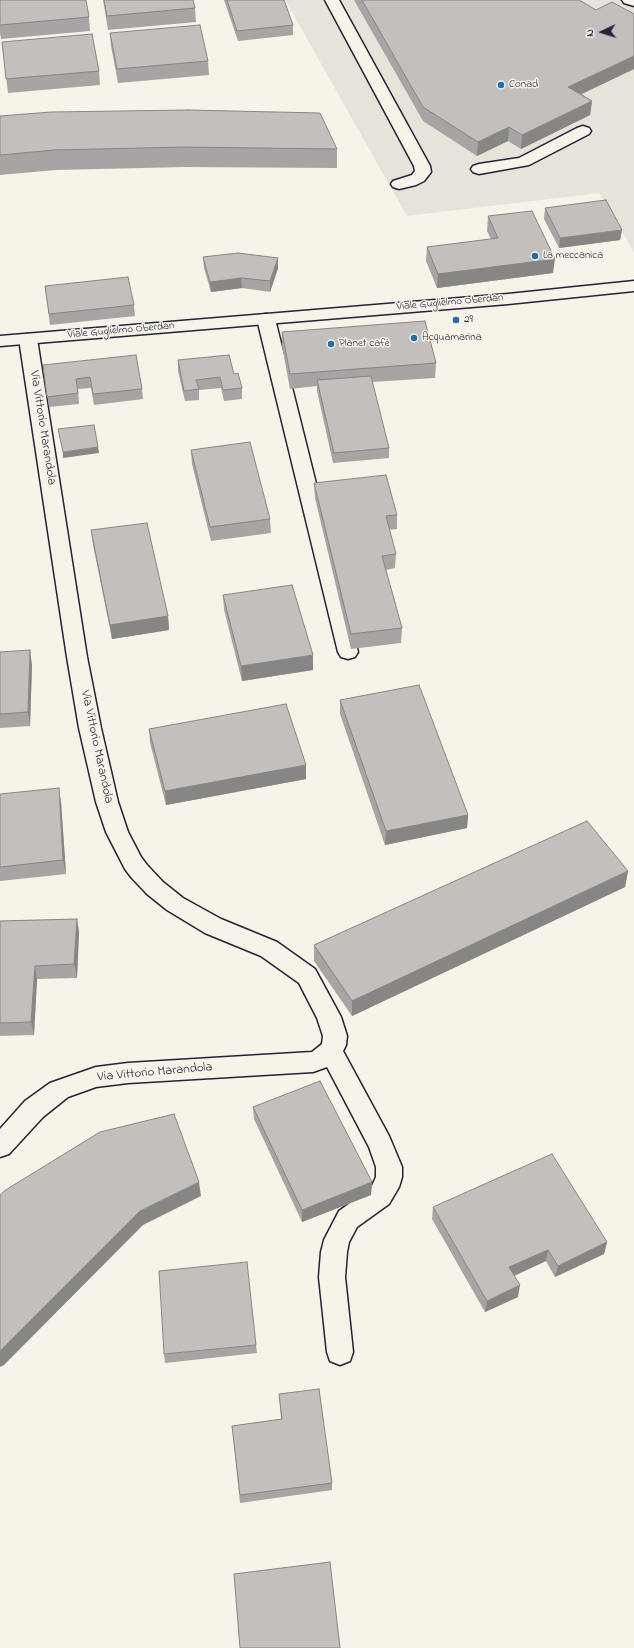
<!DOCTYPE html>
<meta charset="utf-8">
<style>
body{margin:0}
#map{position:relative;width:634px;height:1648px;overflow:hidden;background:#f7f3e8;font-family:"Indie Flower",sans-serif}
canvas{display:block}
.north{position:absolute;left:582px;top:12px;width:40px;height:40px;-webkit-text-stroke:3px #f7f3e8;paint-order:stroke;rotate:266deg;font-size:11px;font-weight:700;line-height:16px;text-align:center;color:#22223b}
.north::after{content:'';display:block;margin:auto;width:14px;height:18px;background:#22223b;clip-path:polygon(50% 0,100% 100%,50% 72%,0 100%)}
</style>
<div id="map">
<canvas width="634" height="1648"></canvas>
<div class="north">N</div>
</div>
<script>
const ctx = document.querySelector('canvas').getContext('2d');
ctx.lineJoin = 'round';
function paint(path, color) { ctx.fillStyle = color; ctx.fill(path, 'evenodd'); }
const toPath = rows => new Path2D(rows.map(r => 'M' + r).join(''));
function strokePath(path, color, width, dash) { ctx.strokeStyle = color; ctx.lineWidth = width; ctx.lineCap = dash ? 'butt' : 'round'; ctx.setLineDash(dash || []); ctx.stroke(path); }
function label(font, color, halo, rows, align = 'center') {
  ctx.font = font + ' "Indie Flower",sans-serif'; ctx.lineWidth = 3; ctx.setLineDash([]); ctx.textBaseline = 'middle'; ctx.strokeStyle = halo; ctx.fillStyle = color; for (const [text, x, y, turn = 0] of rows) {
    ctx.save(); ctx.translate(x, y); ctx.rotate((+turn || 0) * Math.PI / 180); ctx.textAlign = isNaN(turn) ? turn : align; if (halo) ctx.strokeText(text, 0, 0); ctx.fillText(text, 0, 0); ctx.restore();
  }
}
paint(toPath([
 [285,0,634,0,634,252,599,193,407,216]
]), '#e7e3db');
const minor = toPath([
 [325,0,339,0,430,166,431,172,424,181,416,185,399,189,393,187,391,184,393,181,412,175,415,171,414,166,325,0],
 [622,0,634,0,634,6,624,3,622,0],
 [583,126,589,128,591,131,589,134,529,165,479,174,473,172,471,169,473,166,479,164,519,158,577,128,583,126],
 [266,314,272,315,275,319,358,652,355,657,348,659,341,657,338,652,257,319,260,315,266,314],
 [28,334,34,335,37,339,87,657,101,728,118,802,128,832,141,857,147,865,163,882,183,898,221,919,277,942,315,969,341,1017,347,1036,346,1045,343,1051,389,1136,402,1167,402,1177,399,1187,389,1204,357,1227,349,1242,347,1252,345,1277,353,1352,350,1361,340,1365,330,1361,327,1352,319,1277,321,1252,324,1240,339,1211,371,1188,376,1177,376,1167,369,1147,327,1067,313,1072,128,1083,96,1087,68,1097,43,1117,9,1154,0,1157,0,1129,25,1101,50,1083,96,1067,128,1063,312,1052,322,1044,323,1036,317,1018,299,983,261,956,205,933,167,910,147,894,131,877,125,869,106,832,96,802,79,728,67,657,19,339,22,335,28,334]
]);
const major = toPath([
 [634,281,634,291,508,304,0,346,0,336,508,294,634,281]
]);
strokePath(minor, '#22223b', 3);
strokePath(major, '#22223b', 3);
paint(minor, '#f7f3e8');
paint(major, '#f7f3e8');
paint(toPath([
 [0,0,89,17,90,31,1,39,0,32],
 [103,0,193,0,195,8,196,22,108,30],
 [224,0,284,0,293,25,293,35,238,41],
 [354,0,579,0,596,10,634,14,634,69,581,94,592,101,590,115,521,149,508,141,477,156,423,121],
 [110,33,208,61,209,75,118,83,111,46],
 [2,42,99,71,100,85,8,93],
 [0,116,337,149,337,168,185,167,56,170,0,175],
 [545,208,622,230,620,240,559,248,544,219],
 [488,216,553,273,437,288,426,261,427,247,491,239,487,231],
 [203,257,278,258,278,268,270,292,242,288,211,292,204,268],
 [45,286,134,305,135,316,50,325],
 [282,332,436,363,435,378,372,382,389,448,389,458,333,463,317,391,317,386,290,389,282,346],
 [178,360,234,374,242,388,242,399,224,401,221,388,199,390,199,400,185,401,178,371],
 [43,365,142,389,143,399,94,405,91,388,78,389,79,404,49,407],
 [191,450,270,519,271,533,211,541,192,464],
 [314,483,397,515,397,529,389,530,396,554,395,568,386,570,402,628,401,643,351,649,315,498],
 [91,530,168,616,169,630,112,639,93,545],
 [223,595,313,670,242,681,224,610],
 [0,652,32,665,30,726,0,728],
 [340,700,468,815,467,828,385,845,340,714],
 [149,729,306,779,166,805,150,743],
 [0,794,61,802,66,874,0,881],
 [628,871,625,887,352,1016,314,961,314,945],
 [77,919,79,932,77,978,37,979,34,1035,0,1036,0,921],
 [253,1107,372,1182,371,1195,302,1222,254,1119],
 [433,1207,607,1242,604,1254,555,1277,546,1261,514,1276,518,1297,485,1312,432,1219],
 [256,1345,257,1353,165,1363,164,1354],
 [279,1394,332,1483,332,1490,240,1503,232,1426,281,1419]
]), '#a7a4a3');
paint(toPath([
 [634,56,634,69,567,101,568,87],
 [592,101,590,115,521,149,522,135],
 [509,127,508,141,477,156,478,142],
 [622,230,620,240,559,248,560,238],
 [278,258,278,268,270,292,270,281],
 [555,259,553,273,437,288,438,274],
 [241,278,242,288,211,292,210,282],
 [98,447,99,453,63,458,63,452],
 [168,616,169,630,112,639,110,625],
 [30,650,32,665,30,726,28,712],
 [313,655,313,670,242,681,241,666],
 [306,765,306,779,166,805,165,791],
 [59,788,61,802,66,874,63,860],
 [468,815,467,828,385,845,386,831],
 [628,871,625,887,352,1016,352,1001],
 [77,919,79,932,77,978,74,964],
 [35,966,37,979,34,1035,31,1022],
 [199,1182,201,1196,143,1225,4,1365,0,1367,0,1351,140,1211],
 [372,1182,371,1195,302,1222,302,1210],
 [607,1242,604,1254,555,1277,558,1266],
 [548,1250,546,1261,507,1279,509,1267],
 [520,1285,518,1297,485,1312,487,1301]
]), '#888684');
const building = toPath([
 [0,0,86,0,89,17,0,25,0,0],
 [104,0,193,0,195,8,107,16,104,0],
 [227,0,284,0,293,25,237,31,227,0],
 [362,0,579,0,596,10,612,2,634,14,634,56,568,87,592,101,522,135,509,127,478,142,423,107,362,0],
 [200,25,208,61,117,69,110,33,200,25],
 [92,34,99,71,6,79,2,42,92,34],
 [188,110,320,113,337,149,184,147,54,150,0,155,0,116,51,112,188,110],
 [606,200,622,230,560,238,545,208,606,200],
 [532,211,555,259,438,274,427,247,498,238,488,216,532,211],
 [238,253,278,258,270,281,241,278,210,282,203,257,238,253],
 [128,277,134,305,49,314,45,286,128,277],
 [425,321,436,363,290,374,282,332,425,321],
 [136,355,142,389,93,394,90,377,76,379,78,393,47,397,43,365,136,355],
 [229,355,234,374,238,373,242,388,223,390,220,377,196,380,199,389,184,391,178,360,229,355],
 [371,376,389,448,334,453,317,380,371,376],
 [94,425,98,447,63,452,58,429,94,425],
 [250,442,270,519,210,527,191,450,250,442],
 [386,475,397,515,386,516,396,554,382,556,402,628,351,634,314,483,386,475],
 [147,523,168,616,110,625,91,530,147,523],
 [292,585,313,655,241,666,223,595,292,585],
 [30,650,28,712,0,714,0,652,30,650],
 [419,685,468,815,386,831,340,700,419,685],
 [286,704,306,765,165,791,149,729,286,704],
 [59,788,63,860,0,867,0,794,59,788],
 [587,821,628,871,352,1001,314,945,587,821],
 [77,919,74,964,35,966,31,1022,0,1023,0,921,77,919],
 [320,1081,372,1182,302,1210,253,1107,320,1081],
 [174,1114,199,1182,140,1211,0,1351,0,1195,4,1191,100,1132,174,1114],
 [552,1154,607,1242,558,1266,548,1250,509,1267,520,1285,487,1301,433,1207,552,1154],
 [247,1262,256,1345,164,1354,159,1271,247,1262],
 [319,1389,332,1483,240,1495,232,1426,282,1419,279,1394,319,1389],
 [330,1562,340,1648,240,1648,234,1574,330,1562]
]);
paint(building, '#c2bfbd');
strokePath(building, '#888684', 1);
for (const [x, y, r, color] of [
 [501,85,4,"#1f6fb2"],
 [535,256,4,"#1f6fb2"],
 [456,320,4,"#1f6fb2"],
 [414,338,4,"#1f6fb2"],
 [331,344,4,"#1f6fb2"]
]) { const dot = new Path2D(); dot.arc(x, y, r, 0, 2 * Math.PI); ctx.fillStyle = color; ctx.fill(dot); strokePath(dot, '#f7f3e8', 1.5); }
label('11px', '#22223b', '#f7f3e8', [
 ["Conad",509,85],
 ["La meccanica",543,256],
 ["29",464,320],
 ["Acquamarina",422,338],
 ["Planet cafè",339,344]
], 'left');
label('11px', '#22223b', '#f7f3e8', [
 ["Viale Guglielmo Oberdan",450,303,-5],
 ["Viale Guglielmo Oberdan",121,331,-5]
]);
label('13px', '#22223b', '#f7f3e8', [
 ["Via Vittorio Marandola",42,428,81],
 ["Via Vittorio Marandola",96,747,78],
 ["Via Vittorio Marandola",155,1073,-5]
]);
</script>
